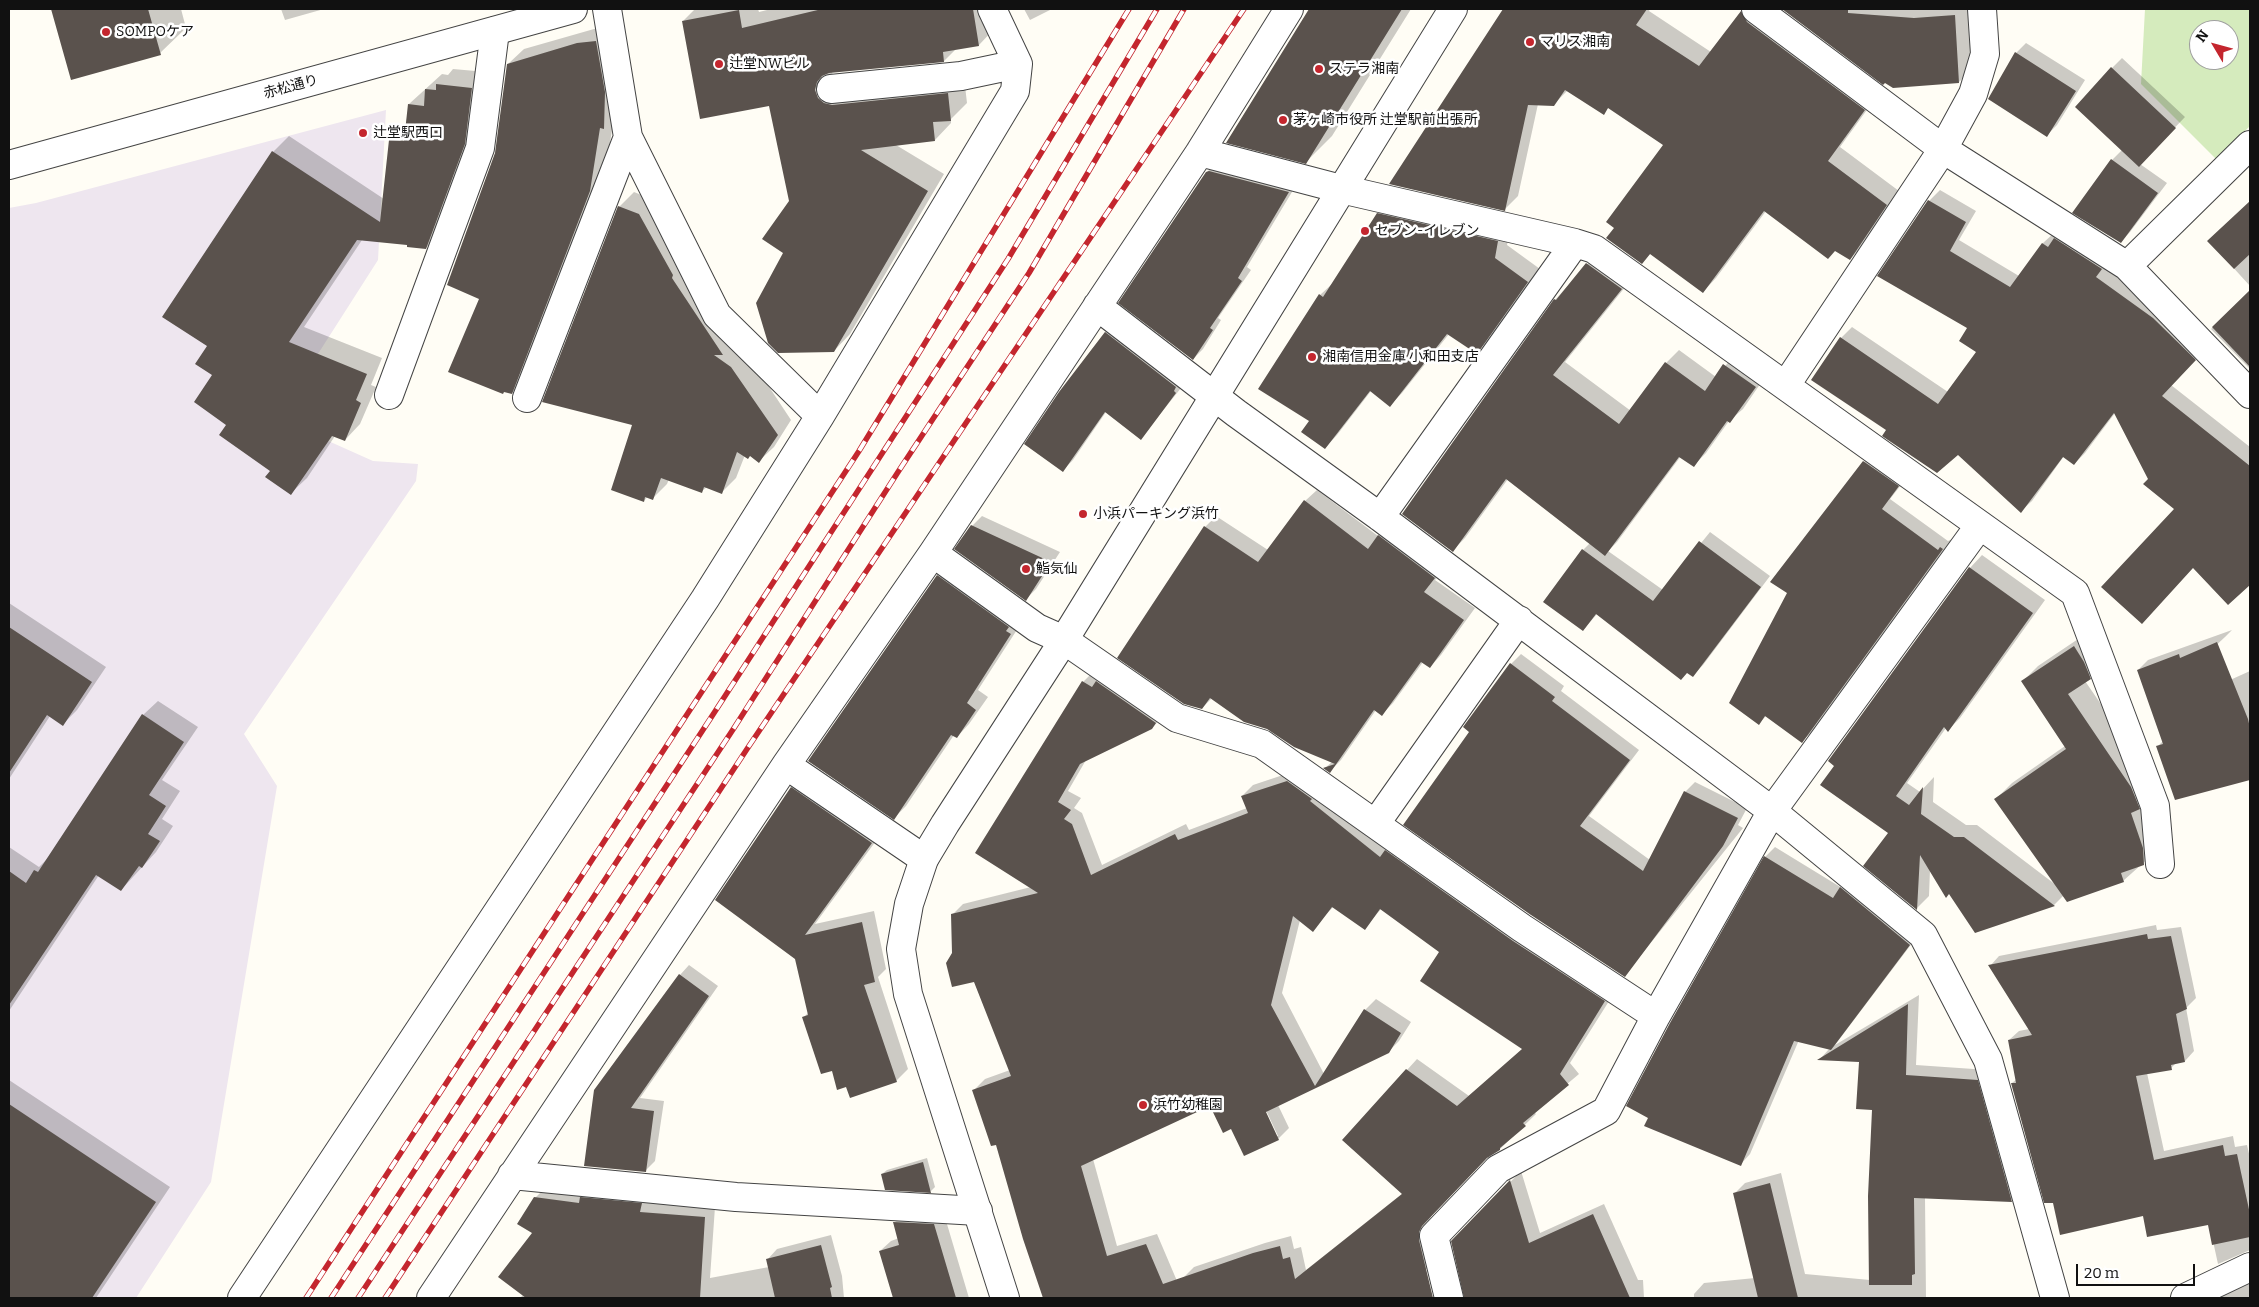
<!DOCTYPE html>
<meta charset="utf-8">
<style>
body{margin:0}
#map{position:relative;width:2259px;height:1307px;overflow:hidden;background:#fffdf5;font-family:Bitter,serif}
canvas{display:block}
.frame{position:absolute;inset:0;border:10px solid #111;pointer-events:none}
.north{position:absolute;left:2189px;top:20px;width:50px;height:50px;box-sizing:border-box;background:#fff;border:1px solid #a0a0a0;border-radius:50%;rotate:307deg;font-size:14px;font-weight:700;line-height:20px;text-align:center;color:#111}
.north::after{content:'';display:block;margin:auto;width:18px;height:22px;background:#c4262e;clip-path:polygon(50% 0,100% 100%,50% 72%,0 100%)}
.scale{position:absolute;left:2076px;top:1264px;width:119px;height:22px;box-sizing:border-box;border:2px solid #111;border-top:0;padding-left:6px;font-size:15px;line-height:18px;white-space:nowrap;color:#111;-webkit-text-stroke:4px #fff;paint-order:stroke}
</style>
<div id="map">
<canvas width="2259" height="1307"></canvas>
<div class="frame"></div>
<div class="north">N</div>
<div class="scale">20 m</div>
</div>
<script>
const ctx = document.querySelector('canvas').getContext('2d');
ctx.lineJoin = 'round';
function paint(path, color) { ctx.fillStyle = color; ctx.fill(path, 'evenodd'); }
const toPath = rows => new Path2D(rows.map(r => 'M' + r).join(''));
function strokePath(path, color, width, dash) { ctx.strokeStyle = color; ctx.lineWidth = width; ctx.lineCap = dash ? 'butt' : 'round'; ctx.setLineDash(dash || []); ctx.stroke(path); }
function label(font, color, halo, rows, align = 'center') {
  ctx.font = font + ' Bitter,"Noto Sans JP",serif'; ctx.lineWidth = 5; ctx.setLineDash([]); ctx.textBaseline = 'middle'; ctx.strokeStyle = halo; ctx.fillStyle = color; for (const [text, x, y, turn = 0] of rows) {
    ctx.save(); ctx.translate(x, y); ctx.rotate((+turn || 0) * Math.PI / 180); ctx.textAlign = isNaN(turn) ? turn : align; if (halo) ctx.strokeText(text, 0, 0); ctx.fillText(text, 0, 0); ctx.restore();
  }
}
paint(toPath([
 [386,110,378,260,277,418,373,461,418,464,416,481,244,734,277,786,211,1182,136,1298,9,1298,9,208,36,203]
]), '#eee6ef');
paint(toPath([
 [2145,9,2250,9,2250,126,2216,159,2141,84],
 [2199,30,2229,30,2229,60,2199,60]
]), '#d5ebbd');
paint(toPath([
 [53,9,181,9,186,28,160,53,72,78],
 [281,9,324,9,285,20],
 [695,9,758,9,759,12,771,9,992,9,995,28,979,45,956,49,944,61,832,72,835,82,964,77,967,103,951,119,951,123,935,140,896,145,944,174,850,334,834,351,784,253,790,201,770,104,683,21],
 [1024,9,1052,9,1030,20],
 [1311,9,1411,9,1332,136,1306,162,1228,142],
 [1504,9,1650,9,1649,11,1711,52,1745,9,1877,96,1840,147,1899,191,1864,245,1850,259,1766,211,1716,278,1703,292,1651,253,1642,263,1616,227,1665,144,1609,107,1603,113,1568,90,1554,104,1538,104,1518,196,1505,209,1391,183],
 [1784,9,1968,9,1972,69,1959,82,1885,81,1883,83],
 [611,26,614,117,605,175,527,377,512,393,481,298,496,154,508,64,524,49,594,29],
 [2026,43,2085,80,2057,125,2047,135,2016,53],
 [2122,58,2185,117,2140,164,2167,183,2130,232,2121,242,2074,212,2112,160,2122,150,2112,68],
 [453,69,487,72,480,128,441,232,426,248,408,243,362,240,304,327,382,358,371,385,376,387,360,424,345,440,335,436,307,478,291,493,228,424,214,375,208,346,164,317,273,152,289,136,384,199,390,141,406,125,409,104,442,74,448,75],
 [1217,162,1298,182,1247,267,1251,270,1218,318,1221,320,1203,349,1193,359,1207,172],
 [1940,190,1976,211,1959,240,2019,276,2043,243,2054,233,2066,228,2205,348,2171,385,2250,447,2250,583,2228,604,2175,509,2149,479,2115,413,2085,453,2074,464,2064,456,2032,501,2021,511,1958,454,1888,430,1841,338,1852,327,1948,392,1978,351,1929,201],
 [634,192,654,200,746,352,791,420,774,447,759,461,750,455,745,455,736,478,722,492,707,487,702,491,669,479,667,484,653,498,648,496,644,501,634,424,619,207],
 [1391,201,1510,229,1507,245,1540,269,1489,340,1476,353,1449,334,1402,393,1390,405,1371,391,1337,435,1325,448,1311,421,1320,295,1333,283,1378,214],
 [2250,202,2250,286,2209,241],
 [1599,251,1634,276,1565,362,1631,411,1666,363,1679,350,1716,377,1736,353,1767,374,1743,409,1729,421,1706,453,1694,465,1681,456,1617,542,1608,551,1663,590,1710,532,1770,576,1703,665,1693,675,1597,614,1583,630,1583,550,1590,543,1508,479,1465,538,1453,550,1555,300],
 [2250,291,2250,369,2211,329],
 [1115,323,1185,383,1141,438,1106,412,1073,460,1063,470,1060,392,1105,332],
 [1874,452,1908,476,1890,499,1948,541,1952,539,1812,732,1802,741,1767,715,1759,723,1788,592,1772,582,1864,462],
 [1317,490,1378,536,1390,524,1445,566,1435,580,1475,608,1441,655,1430,667,1423,662,1393,703,1382,714,1376,710,1341,760,1330,771,1325,768,1332,762,1212,698,1202,708,1205,527,1216,516,1268,550,1305,501],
 [982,516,1060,552,1036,589,1026,599,972,526],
 [1982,555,2045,600,1960,718,1948,730,1946,728,1907,783,1920,792,1934,777,1933,802,1966,825,1977,825,2056,885,1996,799,2012,783,2065,746,2023,681,2038,666,2090,631,2106,662,2085,681,2147,771,2160,848,2123,881,2064,895,2054,905,1975,931,1950,892,1930,870,1929,896,1917,908,1865,865,1889,833,1822,785,1970,568],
 [950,563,1022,622,978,690,988,697,969,724,957,737,954,735,906,806,894,818,938,576],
 [9,603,106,667,77,710,63,724,50,716,9,779],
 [2232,630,2225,637,2151,706,2138,670,2148,660],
 [1521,654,1564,686,1561,691,1639,750,1589,816,1650,860,1685,792,1695,782,1747,808,1738,825,1743,828,1625,975,1471,731,1465,727,1511,664],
 [1094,671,1163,716,1152,728,1086,760,1068,791,1081,798,1074,808,1082,813,1102,865,1186,824,1189,830,1247,808,1242,796,1253,785,1298,770,1616,990,1570,1063,1579,1074,1534,1112,1536,1114,1500,1149,1487,1156,1433,1213,1429,1220,1429,1228,1437,1260,1393,1298,1190,1298,1183,1278,1194,1267,1265,1243,1291,1236,1294,1249,1301,1247,1306,1270,1403,1193,1407,1070,1417,1059,1469,1096,1523,1049,1441,952,1381,909,1365,928,1334,906,1312,930,1300,920,1282,993,1324,1074,1365,1010,1376,999,1411,1022,1399,1041,1388,1052,1278,1105,1289,1128,1278,1139,1232,1127,1210,1104,1093,1159,1117,1246,1157,1234,1177,1281,1166,1292,1146,1298,1044,1298,1024,1239,997,1143,974,1090,985,1079,1010,1070,974,981,953,953,952,915,963,904,1031,887,976,853,1083,682],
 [1264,1106,1278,1136,1276,1136,1262,1107],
 [2250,671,2250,778,2176,799,2158,746,2163,741,2168,708],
 [158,701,198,727,162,780,180,791,162,819,173,826,156,852,121,890,99,875,9,1011,9,847,39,867,49,857,143,715],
 [804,776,884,830,815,924,874,911,886,969,878,977,908,1069,896,1081,847,1085,832,1070,803,1018,809,1012,792,788],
 [1775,847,1842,888,1851,878,1919,934,1835,1045,1919,995,1916,1065,1988,1070,2022,1190,2011,1200,1925,1197,1926,1298,1694,1298,1694,1294,1704,1283,1755,1278,1734,1194,1745,1183,1781,1173,1805,1274,1870,1280,1873,1109,1861,1060,1820,1059,1830,1048,1799,1040,1750,1154,1741,1164,1765,857],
 [2156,925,2157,930,2181,927,2196,998,2186,1008,2194,1051,2185,1061,2176,1063,2171,1068,2147,1073,2164,1151,2233,1136,2235,1147,2247,1145,2250,1158,2250,1250,2218,1264,2209,1223,2054,1202,2012,1083,2017,1079,2009,1040,2019,1031,2029,1029,1990,966,1999,956],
 [689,965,718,986,640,1098,664,1101,655,1161,645,1171,585,1165,680,975],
 [9,1080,170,1187,96,1298,9,1298],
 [927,1158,935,1187,931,1191,882,1174,887,1170],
 [1521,1171,1540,1233,1604,1204,1638,1280,1643,1280,1644,1298,1465,1298,1453,1241],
 [546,1187,715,1207,710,1278,769,1267,767,1260,777,1249,831,1235,842,1276,844,1298,520,1298,523,1295,534,1233,535,1198],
 [905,1212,944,1214,969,1298,894,1298,880,1251,891,1241,899,1238,895,1222],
 [2250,1280,2250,1298,2212,1298]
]), '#0003');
paint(toPath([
 [51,9,148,9,161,55,71,80],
 [822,9,973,9,979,46,943,52,944,62,829,73,822,76,817,82,815,90,818,98,824,103,832,105,948,93,951,121,933,122,935,141,861,150,928,191,834,352,778,353,768,343,756,303,783,253,762,239,789,201,769,106,700,119,682,21,739,10,742,28],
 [1309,9,1402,9,1306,164,1226,143],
 [1503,9,1647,9,1636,25,1699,66,1741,11,1747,22,1865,110,1828,161,1887,205,1850,260,1835,251,1828,259,1764,211,1703,293,1650,254,1642,264,1606,238,1614,228,1606,222,1663,145,1608,108,1604,115,1565,90,1554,106,1528,105,1505,211,1389,184],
 [1782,9,1848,9,1848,13,1914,18,1955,15,1959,83,1893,88,1885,83,1883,85],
 [596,41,605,92,604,129,600,128,590,191,512,394,504,392,503,394,448,372,479,299,447,285,495,153,507,64,577,43],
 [2015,52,2076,91,2047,137,1988,99],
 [2111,67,2176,128,2139,167,2075,107],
 [436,84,472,88,465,144,426,249,407,247,407,245,357,240,289,342,367,374,356,400,361,403,345,441,332,436,291,495,265,477,270,471,219,435,226,425,194,402,212,375,195,364,207,346,162,317,272,151,380,222,389,140,404,141,408,104,424,106,425,89,436,90],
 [2111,159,2158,193,2121,243,2072,213],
 [1209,171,1289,192,1238,278,1242,281,1210,328,1213,330,1193,360,1118,303,1206,172],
 [1928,200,1966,222,1950,251,2010,287,2042,243,2048,247,2054,238,2102,269,2096,277,2153,318,2196,360,2162,396,2250,466,2250,585,2228,605,2193,568,2142,624,2101,587,2174,509,2143,484,2148,479,2114,413,2074,465,2063,457,2021,513,1958,455,1937,473,1882,436,1886,430,1811,380,1840,337,1938,404,1976,352,1959,341,1967,328,1877,276],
 [2250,201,2250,254,2234,269,2207,241],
 [618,206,639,214,673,275,672,278,723,355,714,355,731,367,778,435,759,463,750,456,748,459,737,452,722,494,704,487,702,493,661,478,653,500,645,497,644,502,611,490,632,425,542,402],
 [1377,213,1498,241,1495,258,1528,282,1477,354,1447,334,1390,407,1370,391,1325,449,1301,432,1309,421,1258,389,1319,294,1323,297],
 [1586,263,1622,289,1553,375,1619,424,1665,362,1705,391,1723,364,1756,387,1730,423,1727,421,1694,467,1679,457,1605,556,1506,479,1453,552,1402,514,1554,299,1556,300],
 [2250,290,2250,367,2212,327],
 [1105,332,1176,387,1174,391,1176,393,1141,440,1105,412,1063,472,1024,444,1059,392],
 [1863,461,1899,486,1882,509,1938,550,1940,547,1943,549,1802,743,1765,716,1759,725,1729,703,1787,593,1770,582],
 [1304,500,1368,549,1378,535,1435,578,1424,592,1464,620,1430,668,1421,662,1382,716,1374,710,1330,773,1323,768,1335,764,1294,747,1267,729,1244,722,1210,698,1202,709,1184,704,1117,658,1204,526,1258,562],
 [971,525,1051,562,1026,601,954,549],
 [1699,541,1761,587,1693,677,1687,673,1681,680,1596,614,1583,631,1543,602,1582,549,1653,601],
 [1969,567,2033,613,1948,732,1944,727,1896,796,1909,805,1923,787,1921,814,1954,837,1964,837,2055,906,1975,933,1949,894,1946,898,1920,855,1917,910,1863,866,1888,833,1820,785,1834,766,1828,761],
 [937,575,1009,627,1006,631,1011,634,967,703,976,710,957,738,951,735,894,820,808,761],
 [9,627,92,682,63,726,47,715,9,773],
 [2217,642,2248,719,2250,728,2250,780,2175,800,2156,746,2163,744,2137,670,2179,654,2180,658],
 [2074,646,2084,662,2091,679,2068,694,2131,787,2140,809,2131,813,2143,848,2144,865,2121,873,2124,882,2067,902,1994,799,2066,749,2021,681],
 [1510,663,1555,697,1552,701,1630,760,1580,826,1643,871,1684,791,1738,818,1723,846,1625,977,1531,915,1403,825,1469,732,1463,727],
 [1082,681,1092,687,1096,681,1100,684,1156,723,1152,729,1080,764,1058,802,1071,810,1064,819,1072,824,1091,875,1175,834,1178,840,1248,813,1241,796,1287,781,1312,799,1310,801,1380,857,1385,850,1513,941,1605,1001,1560,1074,1569,1085,1523,1123,1526,1126,1500,1148,1500,1150,1487,1158,1422,1226,1419,1232,1419,1240,1433,1298,1043,1298,1023,1239,996,1145,991,1146,972,1090,1011,1076,974,982,952,987,946,963,952,953,951,914,1038,893,975,853],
 [1332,907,1365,930,1380,909,1439,952,1420,981,1522,1049,1457,1106,1406,1069,1342,1140,1402,1194,1295,1279,1290,1257,1283,1259,1280,1246,1253,1253,1163,1284,1146,1244,1107,1256,1081,1166,1210,1106,1223,1133,1231,1129,1244,1156,1279,1140,1266,1112,1389,1053,1401,1033,1364,1009,1315,1086,1271,1005,1293,916,1313,932],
 [142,714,184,742,149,795,166,806,148,834,160,841,142,868,139,866,121,891,96,875,9,1005,9,871,26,883,34,870,38,872],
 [791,787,872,843,805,935,862,922,875,982,864,985,897,1082,850,1098,846,1087,837,1090,832,1071,821,1074,802,1017,808,1015,795,959,715,900],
 [1764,856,1833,898,1840,887,1910,945,1831,1050,1794,1041,1741,1166,1644,1126,1648,1118,1626,1106,1670,1023],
 [2147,934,2148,939,2171,936,2187,1009,2176,1014,2185,1062,2171,1065,2172,1070,2136,1076,2154,1160,2223,1145,2225,1156,2237,1154,2250,1214,2250,1237,2212,1245,2208,1225,2147,1237,2143,1216,2060,1235,2053,1203,2044,1203,2011,1083,2016,1083,2008,1040,2032,1035,1988,965],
 [679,974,709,996,631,1108,654,1111,646,1172,584,1166,594,1090],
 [1908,1004,1906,1075,1978,1080,2012,1202,1914,1198,1915,1274,1912,1275,1912,1285,1869,1285,1868,1196,1872,1110,1856,1109,1859,1062,1817,1060],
 [9,1104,156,1202,92,1298,9,1298],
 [923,1162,931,1193,885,1190,881,1174],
 [1510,1180,1529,1243,1593,1214,1630,1298,1464,1298,1451,1241],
 [1770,1183,1798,1298,1758,1298,1733,1193],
 [534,1197,579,1203,580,1197,642,1203,640,1212,705,1217,700,1298,526,1298,498,1277,532,1233,517,1224],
 [893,1222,934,1224,956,1298,893,1298,879,1251,899,1245],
 [821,1245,832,1287,830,1288,832,1298,775,1298,766,1259]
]), '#5a524d');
const minor = toPath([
 [607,9,628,137,717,315,820,416],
 [1756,9,1943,149,2127,266,2250,394],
 [831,89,961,76,1018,64],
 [1200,152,1341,189,1575,243,1594,249,2075,593,2155,806,2160,864],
 [2127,266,2250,145],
 [1097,306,1236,413,1380,517,1772,811,1923,935,1988,1060,2055,1298],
 [1786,385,1943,149,1973,94,1985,54,1982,9],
 [389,395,480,148,495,31],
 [527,398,628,137],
 [1380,517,1575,243],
 [933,553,1037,628,1064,640,1177,718,1262,744,1522,928,1656,1016],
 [786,765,933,553,1200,152,1289,9],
 [1376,823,1519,620],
 [512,1175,736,1197,978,1211],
 [242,1298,705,599,820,416,1015,91,1018,64,992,9],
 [431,1298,786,765,924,859],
 [1449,1298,1434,1236,1498,1169,1606,1111,1656,1016,1772,811,1980,525],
 [2185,1298,2250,1267]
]);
const tertiary = toPath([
 [9,165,573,9],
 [1005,1298,908,994,901,949,909,904,924,859,945,824,1064,640,1453,9]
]);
strokePath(minor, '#444', 30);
strokePath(tertiary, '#444', 30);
strokePath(minor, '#fff', 28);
strokePath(tertiary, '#fff', 28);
const rail = toPath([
 [306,1298,859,451,1129,9],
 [331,1298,714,713,1008,259,1157,9],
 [358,1298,734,728,898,472,1029,273,1184,9],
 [385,1298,749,746,1244,9]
]);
strokePath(rail, '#c4262e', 5.5);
strokePath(rail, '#fff', 4, [11]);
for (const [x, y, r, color] of [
 [106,32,5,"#c4262e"],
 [1530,42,5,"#c4262e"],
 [719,64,5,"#c4262e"],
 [1319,69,5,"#c4262e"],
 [1283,120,5,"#c4262e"],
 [363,133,5,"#c4262e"],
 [1365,231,5,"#c4262e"],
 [1312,357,5,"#c4262e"],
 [1083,514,5,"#c4262e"],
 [1026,569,5,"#c4262e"],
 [1143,1105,5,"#c4262e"]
]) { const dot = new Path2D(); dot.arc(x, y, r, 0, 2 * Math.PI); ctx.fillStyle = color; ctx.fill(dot); strokePath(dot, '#fff', 2); }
label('14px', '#111', '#fff', [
 ["SOMPOケア",116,32],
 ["マリス湘南",1540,42],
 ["辻堂NWビル",729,64],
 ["ステラ湘南",1329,69],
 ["茅ヶ崎市役所 辻堂駅前出張所",1293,120],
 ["辻堂駅西口",373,133],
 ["セブン-イレブン",1375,231],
 ["湘南信用金庫 小和田支店",1322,357],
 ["小浜パーキング浜竹",1093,514],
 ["鮨気仙",1036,569],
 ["浜竹幼稚園",1153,1105]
], 'left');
label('14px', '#111', '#fff', [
 ["赤松通り",291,87,-15]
]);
</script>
